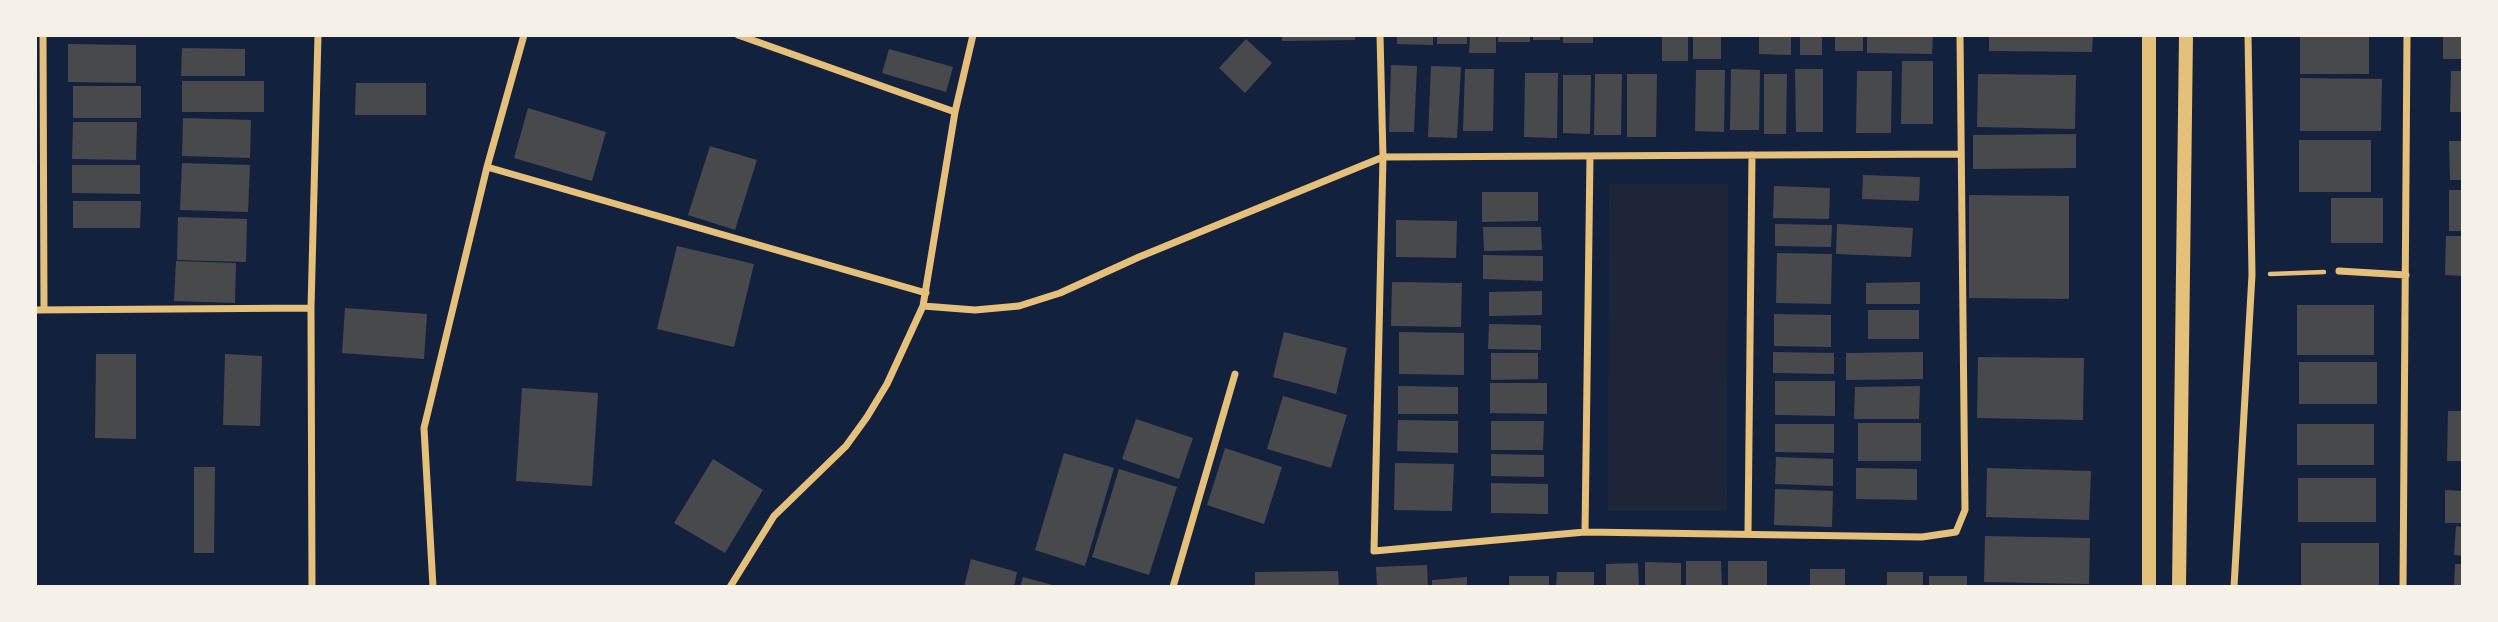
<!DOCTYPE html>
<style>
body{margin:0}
#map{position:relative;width:2498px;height:622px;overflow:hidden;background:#14213d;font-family:Cabin,sans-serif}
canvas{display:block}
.frame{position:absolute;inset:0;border:37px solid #f6f1e7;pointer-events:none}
</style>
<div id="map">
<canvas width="2498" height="622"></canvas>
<div class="frame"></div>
</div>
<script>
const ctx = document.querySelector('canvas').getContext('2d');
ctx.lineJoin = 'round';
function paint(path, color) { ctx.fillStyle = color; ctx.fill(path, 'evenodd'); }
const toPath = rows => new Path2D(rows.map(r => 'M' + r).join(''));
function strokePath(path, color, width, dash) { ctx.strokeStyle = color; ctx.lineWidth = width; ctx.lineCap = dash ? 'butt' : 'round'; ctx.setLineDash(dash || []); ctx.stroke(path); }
paint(toPath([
 [1609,184,1728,184,1727,511,1608,511]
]), '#1d2539');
paint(toPath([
 [1282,35,1355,35,1355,40,1282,41],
 [1397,35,1433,35,1433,45,1397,44],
 [1437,35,1467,35,1467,44,1437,44],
 [1470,35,1496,35,1496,53,1469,53],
 [1498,35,1530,35,1530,42,1498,42],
 [1533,35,1560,35,1560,40,1533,40],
 [1563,35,1593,35,1593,43,1563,43],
 [1662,35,1688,35,1688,61,1662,61],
 [1693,35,1721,35,1721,59,1693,59],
 [1759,35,1791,35,1791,55,1759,54],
 [1800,35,1822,35,1822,55,1800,55],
 [1835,35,1863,35,1863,51,1835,51],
 [1867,35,1933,35,1932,54,1867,53],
 [1989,35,2093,35,2092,52,1989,51],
 [2300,35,2369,35,2369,74,2300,74],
 [2443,35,2463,35,2463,59,2443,59],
 [1246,39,1272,63,1245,93,1219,68],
 [68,44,136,45,136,83,68,82],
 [182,48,245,49,245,76,181,76],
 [889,49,953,67,946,92,882,73],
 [1902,61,1933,61,1933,124,1901,124],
 [1391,65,1417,66,1414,132,1389,132],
 [1431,66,1461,67,1457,138,1428,137],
 [1465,69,1494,69,1493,131,1463,131],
 [1731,69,1760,70,1759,130,1730,130],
 [1795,69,1823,69,1823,132,1796,132],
 [1696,70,1725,70,1724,132,1695,131],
 [1857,71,1892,71,1891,133,1856,133],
 [2451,71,2463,71,2463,112,2450,112],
 [1525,73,1558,73,1557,138,1524,137],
 [1595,74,1622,74,1621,135,1594,135],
 [1627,74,1657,74,1656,137,1627,137],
 [1764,74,1787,74,1786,134,1764,134],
 [1978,74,2076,75,2075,129,1977,127],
 [1563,75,1591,75,1590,134,1563,133],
 [2300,78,2382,79,2381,131,2300,131],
 [182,81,264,81,264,112,182,112],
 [356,83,426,83,426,115,355,115],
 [73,86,141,86,141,118,73,118],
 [528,108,606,132,592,181,514,158],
 [183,118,251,120,250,158,182,156],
 [73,122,137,122,136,160,72,159],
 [2076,134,2076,168,1973,169,1973,135],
 [2299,140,2371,140,2371,192,2299,192],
 [2449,141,2463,141,2463,180,2450,180],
 [710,146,757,160,735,230,688,215],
 [182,163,250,165,248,212,180,210],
 [72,165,140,165,140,194,72,193],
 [1863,175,1920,177,1919,201,1862,199],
 [1774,186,1830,188,1829,219,1773,218],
 [2449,190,2463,190,2463,231,2449,231],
 [1482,192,1538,192,1538,221,1482,222],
 [1969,195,2069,196,2069,299,1969,298],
 [2331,198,2383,198,2383,243,2331,243],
 [73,201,141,201,140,228,73,228],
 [178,217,247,219,246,262,177,260],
 [1396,220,1457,221,1456,258,1396,257],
 [1775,224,1832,225,1831,247,1775,246],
 [1837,224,1913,228,1911,257,1836,254],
 [1483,227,1541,227,1542,250,1484,251],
 [2446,236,2463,236,2463,276,2445,275],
 [677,246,754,264,734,347,657,329],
 [1777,253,1832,254,1831,304,1776,303],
 [1483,255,1543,256,1543,281,1483,279],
 [176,261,236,263,235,303,174,301],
 [1392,282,1462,283,1461,327,1391,326],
 [1920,282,1920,304,1866,304,1866,283],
 [1542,291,1542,315,1489,316,1489,292],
 [2297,305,2374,305,2374,355,2297,355],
 [345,308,427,314,424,359,342,353],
 [1868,310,1919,310,1919,339,1868,339],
 [1774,314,1831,315,1831,347,1774,346],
 [1489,324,1541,325,1541,350,1488,349],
 [1284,332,1347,348,1336,394,1273,377],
 [1399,332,1464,333,1464,375,1399,374],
 [1773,352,1834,353,1834,374,1773,373],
 [1923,352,1923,379,1846,380,1846,353],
 [1491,353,1538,353,1538,379,1491,380],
 [96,354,136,354,136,439,95,438],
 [225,354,262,356,260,426,223,425],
 [1978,357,2084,358,2083,420,1977,418],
 [2299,362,2377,362,2377,404,2299,404],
 [1775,381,1835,381,1835,416,1775,415],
 [1490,383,1547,383,1547,414,1490,413],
 [1398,386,1458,387,1458,414,1398,414],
 [1920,386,1919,419,1854,419,1855,387],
 [522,388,598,393,592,486,516,481],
 [1283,396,1347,415,1331,468,1267,449],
 [2448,411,2463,411,2463,461,2447,461],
 [1136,419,1193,438,1179,479,1122,459],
 [1398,420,1458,421,1458,453,1397,451],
 [1491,421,1544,421,1543,450,1491,450],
 [1858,423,1921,423,1921,461,1858,461],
 [1775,424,1834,424,1834,453,1775,452],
 [2297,424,2374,424,2374,465,2297,465],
 [1225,448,1282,467,1264,524,1207,505],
 [1064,453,1114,468,1085,566,1035,550],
 [1491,454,1544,455,1544,477,1491,476],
 [1776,457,1833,459,1833,486,1775,484],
 [713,459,763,490,725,553,674,523],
 [1395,463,1454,464,1452,511,1394,510],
 [194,467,215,467,214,553,194,553],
 [1856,468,1917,469,1917,500,1856,499],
 [1987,468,2091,471,2089,520,1986,517],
 [1119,469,1177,487,1149,575,1092,557],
 [2298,478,2376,478,2376,522,2298,522],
 [1491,483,1548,484,1548,514,1491,513],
 [1775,489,1833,491,1832,527,1774,525],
 [2445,490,2463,491,2463,523,2445,523],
 [2456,526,2463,527,2463,556,2454,555],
 [1985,536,2090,538,2089,584,1984,582],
 [2301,543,2379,543,2379,587,2301,587],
 [971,559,1017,572,1014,587,964,587],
 [1686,561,1721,561,1722,587,1686,587],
 [1728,561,1767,561,1767,587,1728,587],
 [1645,562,1681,563,1681,587,1645,587],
 [1638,563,1639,587,1606,587,1606,564],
 [2455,564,2463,564,2463,587,2454,587],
 [1427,565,1428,587,1377,587,1376,567],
 [1810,569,1845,569,1845,587,1810,587],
 [1338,571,1339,587,1255,587,1255,572],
 [1557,572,1594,572,1594,587,1556,587],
 [1887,572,1923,572,1923,587,1887,587],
 [1509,576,1549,576,1549,587,1509,587],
 [1929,576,1967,576,1967,587,1929,587],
 [1023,577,1056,586,1056,587,1020,587],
 [1467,577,1467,587,1432,587,1432,580]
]), '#48494c');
strokePath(toPath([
 [2270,274,2324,272]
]), '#e5c07b', 4.5);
strokePath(toPath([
 [43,35,44,310],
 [738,35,955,112],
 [1380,35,1383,157,1374,551,1585,532,1922,537,1956,532,1965,510,1960,35],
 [487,167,926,293],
 [2339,271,2406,275],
 [923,306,975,310,1019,306,1060,293,1139,257,1383,157,1960,154],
 [35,310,311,308],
 [1585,532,1590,156],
 [1748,532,1752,155],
 [312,587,311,308,318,35],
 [433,587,424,428,487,167,524,35],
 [730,587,774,516,846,446,867,417,887,384,923,306,955,112,973,35],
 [1173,587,1235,374],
 [2234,587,2252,275,2248,35],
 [2403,587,2407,35]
]), '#e5c07b', 7);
strokePath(toPath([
 [2149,587,2149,35],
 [2179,587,2186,35]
]), '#e5c07b', 14);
</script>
